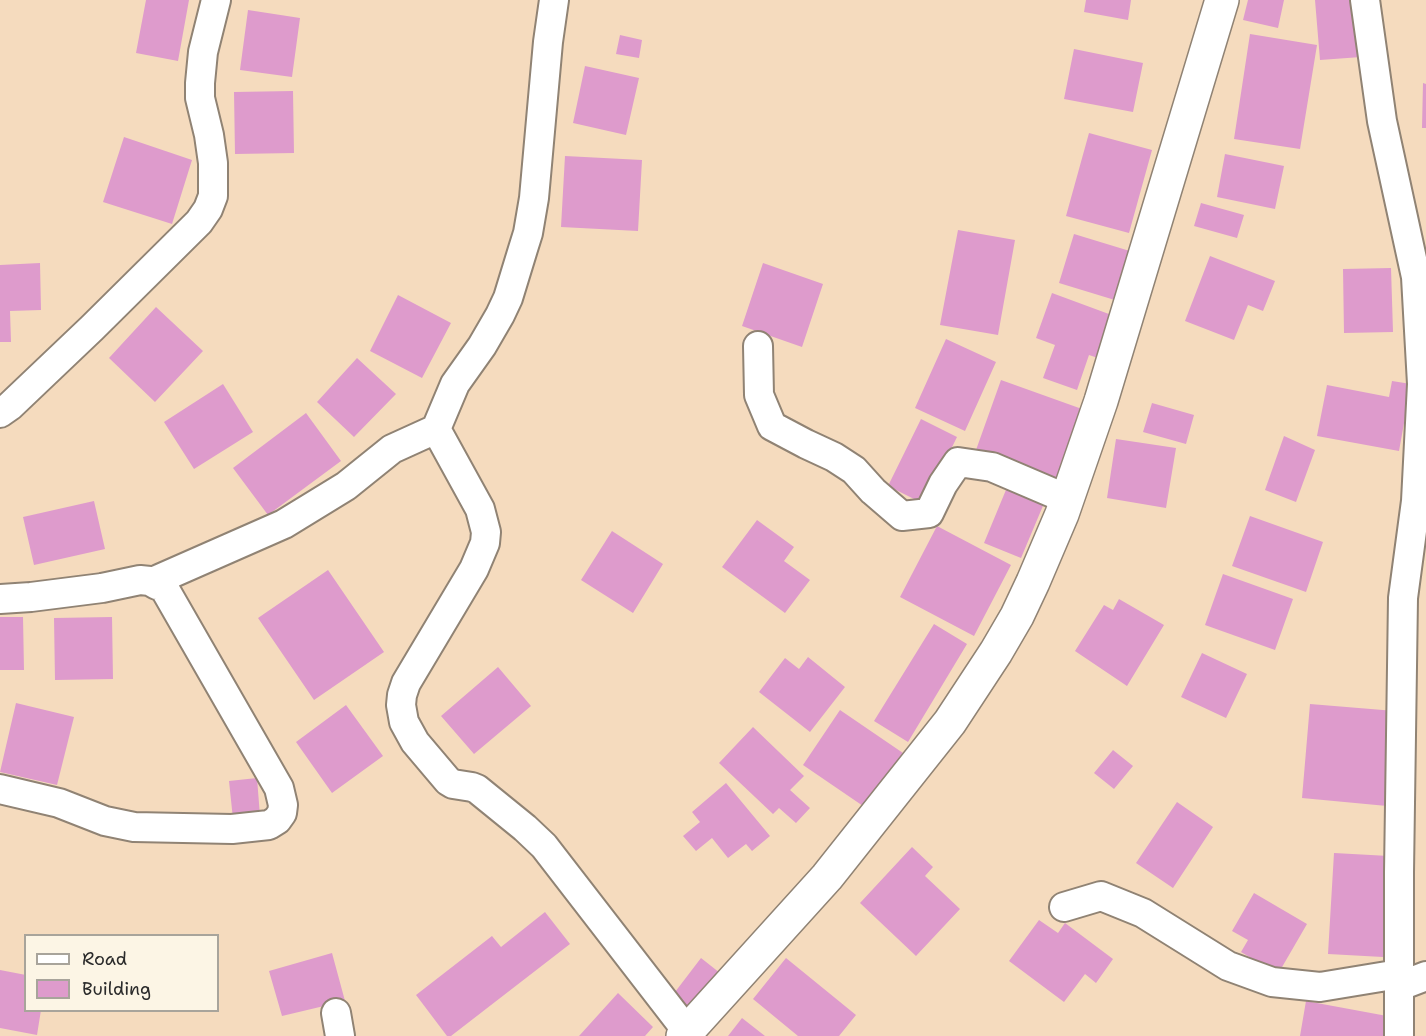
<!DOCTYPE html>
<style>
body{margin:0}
#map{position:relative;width:1426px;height:1036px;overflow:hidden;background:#f5dbbe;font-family:"Shantell Sans",sans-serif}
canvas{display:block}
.legend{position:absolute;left:24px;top:934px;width:195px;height:78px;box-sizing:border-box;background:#fcf5e5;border:2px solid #a8a49b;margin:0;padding:8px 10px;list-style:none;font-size:18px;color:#2b2b2b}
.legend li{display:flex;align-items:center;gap:12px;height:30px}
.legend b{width:30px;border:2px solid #a8a49b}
</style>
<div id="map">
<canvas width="1426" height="1036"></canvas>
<ul class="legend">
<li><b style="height:8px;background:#fff"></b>Road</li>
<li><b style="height:16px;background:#de9bcc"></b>Building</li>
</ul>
</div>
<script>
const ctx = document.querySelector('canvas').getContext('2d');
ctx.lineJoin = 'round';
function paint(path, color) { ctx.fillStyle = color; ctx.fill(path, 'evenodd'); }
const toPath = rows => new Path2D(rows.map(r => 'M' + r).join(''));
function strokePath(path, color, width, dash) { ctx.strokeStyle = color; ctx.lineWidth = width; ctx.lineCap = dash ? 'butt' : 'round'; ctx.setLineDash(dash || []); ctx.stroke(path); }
paint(toPath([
 [146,0,189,0,178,61,136,53],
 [1086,0,1131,0,1128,20,1084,12],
 [1248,0,1284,0,1278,28,1243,20],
 [1315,0,1356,0,1361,57,1320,60],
 [248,10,300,18,292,77,240,70],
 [1250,34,1317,45,1300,149,1234,139],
 [620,35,642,40,639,58,616,54],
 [1074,49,1143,63,1133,112,1064,99],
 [585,66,639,78,626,135,573,123],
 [1423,83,1426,84,1426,128,1422,128],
 [293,91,294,153,235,154,234,92],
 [1089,133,1152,150,1129,233,1066,216],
 [124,137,192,160,172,224,103,202],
 [1225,154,1284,166,1275,209,1217,197],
 [565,156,642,160,638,231,561,227],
 [1201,203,1244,215,1237,238,1194,226],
 [958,230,1015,240,998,335,940,325],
 [1074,234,1133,252,1118,301,1059,283],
 [1210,256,1275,281,1263,311,1248,305,1234,340,1185,321],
 [40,263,41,310,10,311,11,342,0,342,0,265],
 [763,263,823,284,802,347,742,326],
 [1391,268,1393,332,1344,333,1343,269],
 [1052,293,1117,317,1101,359,1089,355,1077,390,1043,378,1055,345,1036,338],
 [398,295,451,323,422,378,370,351],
 [156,307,203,351,155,402,109,358],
 [946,339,996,362,965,431,915,408],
 [357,358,396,394,354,437,317,402],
 [1001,380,1082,409,1057,480,976,450],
 [1392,381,1411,384,1399,451,1317,436,1327,385,1389,397],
 [223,384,253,432,194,469,164,422],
 [1152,403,1194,415,1186,444,1143,432],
 [306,413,341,461,268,515,233,468],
 [921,419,957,437,924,504,888,486],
 [1284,436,1315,450,1296,502,1265,490],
 [1116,439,1176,448,1166,508,1107,498],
 [1008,485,1045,501,1021,558,984,543],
 [94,501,105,549,34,565,23,517],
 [1250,516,1323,542,1306,592,1232,566],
 [757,520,794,547,784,561,810,580,785,613,722,567],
 [937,526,1011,565,974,636,900,597],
 [612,531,663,564,633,613,581,580],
 [328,570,384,652,314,700,258,618],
 [1223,574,1293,599,1275,650,1205,625],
 [1119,599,1164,625,1127,686,1075,651,1104,605,1113,610],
 [0,617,23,617,24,670,0,670],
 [112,617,113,679,55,680,54,618],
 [934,624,967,644,908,742,874,721],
 [1202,653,1247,674,1226,718,1181,697],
 [808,657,845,687,810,732,759,692,785,658,799,669],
 [498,667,531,706,474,754,441,716],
 [16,703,74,717,57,785,0,772],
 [1310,704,1395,711,1387,806,1302,798],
 [346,705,383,756,332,793,296,742],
 [840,710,903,753,866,808,803,765],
 [753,727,804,776,790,790,810,808,796,823,779,808,773,814,719,763],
 [1113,750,1133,766,1114,789,1094,773],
 [257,778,260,816,233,819,229,781],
 [726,783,770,836,752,851,746,844,728,858,712,838,696,851,683,836,700,822,692,812],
 [1177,802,1213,827,1173,888,1136,863],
 [912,847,933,867,925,876,960,909,916,956,860,903],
 [1334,853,1389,856,1383,957,1328,954],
 [1254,893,1307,924,1278,974,1241,952,1248,940,1232,931],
 [545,912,570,944,451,1036,447,1036,416,995,492,936,501,947],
 [1039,920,1058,933,1065,923,1113,959,1096,983,1085,974,1064,1002,1009,961],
 [332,953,345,1001,282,1016,269,971],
 [701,958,720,973,692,1011,672,996],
 [786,958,856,1015,839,1036,798,1036,753,999],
 [0,970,26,975,26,1010,41,1010,37,1035,0,1028],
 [618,993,653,1027,645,1036,579,1036],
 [1306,1001,1387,1016,1383,1036,1300,1036],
 [742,1018,765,1036,728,1036]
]), '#de9bcc');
const minor = toPath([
 [1365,0,1382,121,1416,277,1422,384,1416,501,1403,598,1399,872,1399,1036],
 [758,346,759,395,772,426,806,444,834,457,854,470,873,491,902,516,929,513,943,484,958,462,992,467,1067,499],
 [0,413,10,406,92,328,199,222,208,209,213,196,213,163,209,135,200,98,200,83,203,52,216,0],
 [436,429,480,509,486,532,485,543,474,569,406,683,402,695,401,705,404,722,415,742,448,781,453,784,472,787,477,789,525,828,544,846,687,1031],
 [0,599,31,597,102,588,140,580,150,581,157,585,159,579,284,524,346,486,392,449,436,429,455,384,482,346,500,315,508,298,523,249,528,233,534,198,548,42,554,0],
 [0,789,59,803,105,821,134,827,232,829,269,825,277,820,282,813,283,805,279,788,159,579],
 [1064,907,1101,896,1143,913,1228,966,1272,982,1320,987,1399,974],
 [1400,986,1426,976],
 [336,1013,340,1036]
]);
const tertiary = toPath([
 [683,1036,827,877,950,722,996,652,1017,616,1033,582,1062,514,1101,401,1222,0]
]);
strokePath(minor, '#908374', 32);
strokePath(tertiary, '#908374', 36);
strokePath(minor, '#fff', 28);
strokePath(tertiary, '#fff', 33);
</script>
